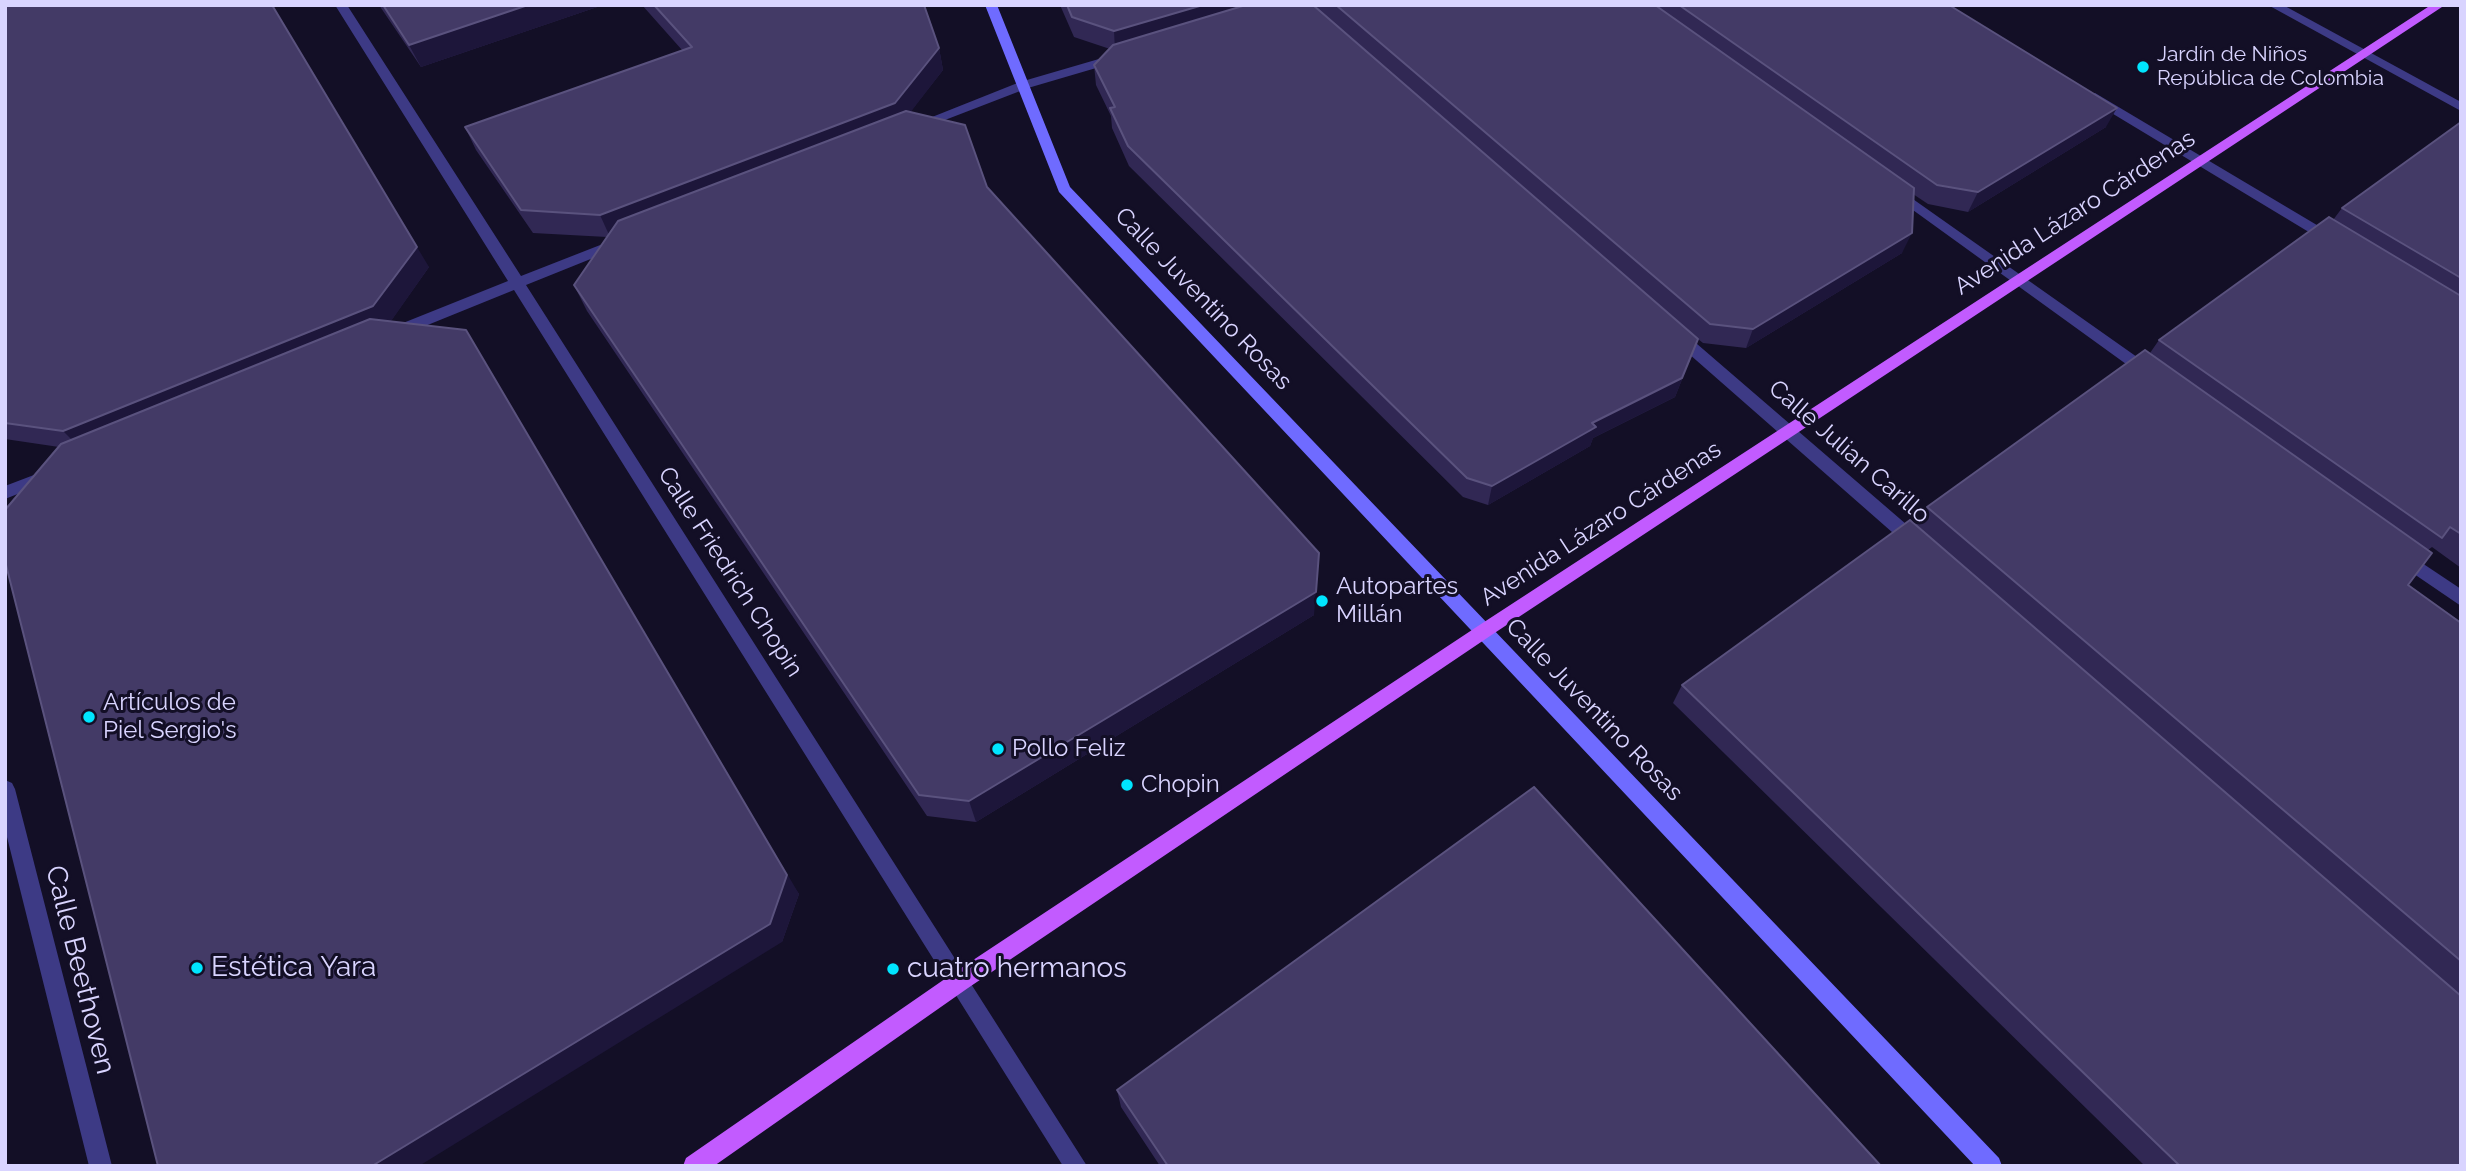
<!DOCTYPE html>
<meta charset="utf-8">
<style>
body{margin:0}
#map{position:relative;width:2466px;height:1171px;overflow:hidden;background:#130f26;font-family:Raleway,sans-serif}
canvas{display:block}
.frame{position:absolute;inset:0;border:7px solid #d9d4ff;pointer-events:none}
</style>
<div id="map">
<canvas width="2466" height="1171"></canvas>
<div class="frame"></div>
</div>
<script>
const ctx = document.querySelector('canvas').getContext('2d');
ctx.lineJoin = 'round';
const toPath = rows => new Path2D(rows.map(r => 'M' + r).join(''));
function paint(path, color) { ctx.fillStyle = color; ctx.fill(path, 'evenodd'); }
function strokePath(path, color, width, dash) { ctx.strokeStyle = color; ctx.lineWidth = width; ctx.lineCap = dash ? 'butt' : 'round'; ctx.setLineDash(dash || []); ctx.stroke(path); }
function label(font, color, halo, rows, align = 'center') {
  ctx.font = font + ' Raleway,sans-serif'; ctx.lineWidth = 6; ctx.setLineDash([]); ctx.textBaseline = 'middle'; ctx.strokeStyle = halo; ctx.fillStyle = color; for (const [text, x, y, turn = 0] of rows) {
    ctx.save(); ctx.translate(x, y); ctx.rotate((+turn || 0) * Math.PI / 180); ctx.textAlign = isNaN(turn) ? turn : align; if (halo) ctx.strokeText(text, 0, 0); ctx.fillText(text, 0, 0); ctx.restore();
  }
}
paint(toPath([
 [335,5,347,5,521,276,613,240,623,240,623,246,526,285,1087,1166,1063,1166,514,290,398,337,388,337,385,333,388,329,508,281,335,5],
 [2268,5,2283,5,2461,102,2461,111,2268,5],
 [1116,54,1122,58,1120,61,1028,88,919,130,909,130,907,127,1020,82,1116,54],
 [2095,93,2337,237,2339,240,2332,245,2327,243,2090,100,2089,97,2095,93],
 [1893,185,2154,369,2157,373,2154,377,2144,377,1888,192,1888,186,1893,185],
 [1677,330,1682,331,1921,537,1924,542,1921,547,1909,547,1672,339,1669,335,1672,331,1677,330],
 [47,470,55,476,53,480,5,499,5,486,47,470],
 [2401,549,2461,589,2461,606,2395,561,2392,556,2395,551,2401,549],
 [5,780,12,783,15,789,112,1166,89,1166,5,829,5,780]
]), '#3d3a85');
paint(toPath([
 [985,5,997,5,1070,187,1999,1158,2002,1166,1975,1166,1059,192,985,5]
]), '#6f6bff');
paint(toPath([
 [2431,5,2445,5,1490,636,968,988,714,1166,683,1166,686,1158,952,974,1478,626,2431,5]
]), '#c25bff');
paint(toPath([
 [5,5,429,267,390,322,799,894,782,942,59,447,5,439],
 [379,5,603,5,421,67],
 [642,5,924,5,939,48,943,70,910,112,987,187,1314,615,976,822,927,816,587,311,574,285,607,237,533,233,476,150,465,127,682,50],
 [1060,5,1949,5,2106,127,1968,212,1928,204,1913,194,1902,253,1746,348,1703,343,1698,339,1675,397,1593,438,1590,446,1488,505,1463,497,1129,166,1112,128,1111,116,1096,85,1094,65,1110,49,1074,37],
 [2461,122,2461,568,2432,547,2428,550,2408,585,2461,623,2461,1166,2145,1166,1673,703,1682,685,1916,525,1927,507,2150,353,2159,340,2333,220,2342,208],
 [1117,1090,1881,1166,1160,1166,1121,1107]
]), '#312854');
paint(toPath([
 [528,5,603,5,421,67,409,45],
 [1203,5,1268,5,1115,51,1114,31],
 [939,48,943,70,900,126,610,237,600,215],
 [2117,108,2106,127,1968,212,1978,192],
 [1912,233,1902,253,1746,348,1753,329],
 [417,247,429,267,387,327,83,451,63,431],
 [466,330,799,894,782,942,419,1166,372,1166],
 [1698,339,1675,397,1593,438,1590,446,1488,505,1492,486,1592,423],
 [1319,553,1314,615,976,822,969,801]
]), '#1d163a');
const building = toPath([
 [5,5,272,5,417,247,373,306,63,431,5,423,5,5],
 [383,5,528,5,409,45,383,5],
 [654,5,924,5,939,48,895,103,600,215,521,210,465,127,692,47,654,5],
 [1067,5,1203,5,1114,31,1072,17,1067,5],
 [1246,5,1313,5,1698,339,1682,378,1592,423,1596,427,1492,486,1467,478,1128,146,1110,108,1115,107,1094,65,1113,45,1246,5],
 [1336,5,1655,5,1914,188,1912,233,1753,329,1710,324,1336,5],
 [1679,5,1949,5,2117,108,1978,192,1937,185,1679,5],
 [906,111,965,125,987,187,1319,553,1316,592,969,801,919,795,574,285,618,221,906,111],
 [2461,122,2461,278,2342,208,2461,122],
 [2329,217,2461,296,2461,534,2450,527,2442,538,2159,340,2329,217],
 [370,319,466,330,787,875,770,924,372,1166,158,1166,5,561,5,510,61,444,370,319],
 [2145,350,2432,553,2408,585,2461,623,2461,961,1927,507,2145,350],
 [1910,520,2461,996,2461,1166,2180,1166,1682,685,1910,520],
 [1534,787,1881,1166,1168,1166,1117,1090,1534,787]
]);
paint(building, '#433a66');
strokePath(building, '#5a527e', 2);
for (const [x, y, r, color] of [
 [2143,67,7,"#00e5ff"],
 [1322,601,7,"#00e5ff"],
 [89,717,7,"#00e5ff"],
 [998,749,7,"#00e5ff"],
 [1127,785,7,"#00e5ff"],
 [197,968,7,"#00e5ff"],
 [893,969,7,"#00e5ff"]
]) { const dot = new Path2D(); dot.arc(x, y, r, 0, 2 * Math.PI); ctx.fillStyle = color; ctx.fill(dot); strokePath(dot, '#130f26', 2.5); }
label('21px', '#d9d4ff', '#130f26', [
 ["Jardín de Niños",2157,55],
 ["República de Colombia",2157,79]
], 'left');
label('24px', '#d9d4ff', '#130f26', [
 ["Avenida Lázaro Cárdenas",2075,213,-33],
 ["Calle Juventino Rosas",1203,299,46],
 ["Calle Julian Carillo",1849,452,41],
 ["Avenida Lázaro Cárdenas",1601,524,-33],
 ["Calle Friedrich Chopin",730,572,57],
 ["Calle Juventino Rosas",1594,710,46]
]);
label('24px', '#d9d4ff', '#130f26', [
 ["Autopartes",1336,587],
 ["Millán",1336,615],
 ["Artículos de",103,703],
 ["Piel Sergio's",103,731],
 ["Pollo Feliz",1012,749],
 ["Chopin",1141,785]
], 'left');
label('28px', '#d9d4ff', '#130f26', [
 ["Estética Yara",211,968],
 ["cuatro hermanos",907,969]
], 'left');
label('28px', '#d9d4ff', '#130f26', [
 ["Calle Beethoven",80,970,76]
]);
</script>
